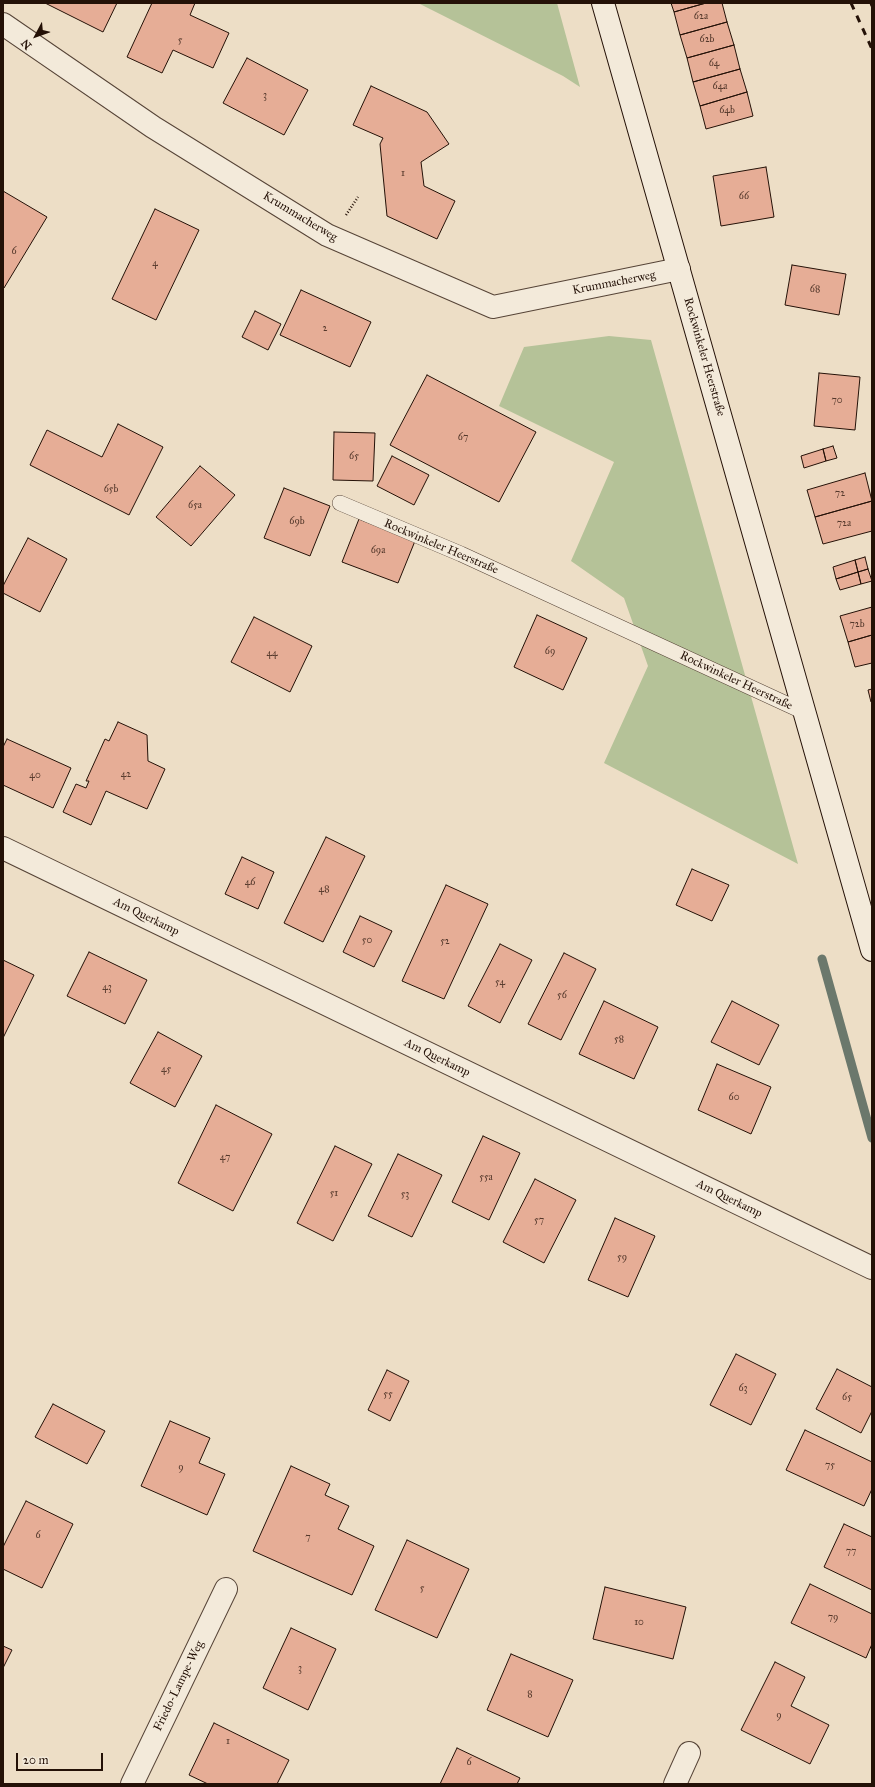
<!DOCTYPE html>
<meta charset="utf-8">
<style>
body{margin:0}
#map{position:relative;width:875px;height:1787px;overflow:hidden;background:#eddec6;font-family:"IM FELL Great Primer",serif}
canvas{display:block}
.frame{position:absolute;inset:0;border:4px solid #241107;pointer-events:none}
.north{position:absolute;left:16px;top:16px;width:40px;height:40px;-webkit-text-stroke:3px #f3eada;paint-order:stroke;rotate:229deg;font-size:11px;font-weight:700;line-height:16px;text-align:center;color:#241107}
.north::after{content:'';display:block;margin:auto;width:14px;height:18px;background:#241107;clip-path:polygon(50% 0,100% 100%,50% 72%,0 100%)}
.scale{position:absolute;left:16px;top:1753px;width:87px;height:18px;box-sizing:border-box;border:2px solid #241107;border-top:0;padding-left:5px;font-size:12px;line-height:14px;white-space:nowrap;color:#241107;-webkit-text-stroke:3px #f3eada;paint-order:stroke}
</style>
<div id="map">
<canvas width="875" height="1787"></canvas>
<div class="frame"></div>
<div class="north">N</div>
<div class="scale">20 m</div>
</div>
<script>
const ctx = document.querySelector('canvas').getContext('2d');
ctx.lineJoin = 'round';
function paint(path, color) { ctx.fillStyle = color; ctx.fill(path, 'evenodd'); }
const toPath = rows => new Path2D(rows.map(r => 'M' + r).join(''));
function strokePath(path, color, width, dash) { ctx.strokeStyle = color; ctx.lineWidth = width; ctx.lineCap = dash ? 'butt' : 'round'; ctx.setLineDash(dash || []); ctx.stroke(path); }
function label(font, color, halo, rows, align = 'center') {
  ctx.font = font + ' "IM FELL Great Primer",serif'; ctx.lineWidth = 3; ctx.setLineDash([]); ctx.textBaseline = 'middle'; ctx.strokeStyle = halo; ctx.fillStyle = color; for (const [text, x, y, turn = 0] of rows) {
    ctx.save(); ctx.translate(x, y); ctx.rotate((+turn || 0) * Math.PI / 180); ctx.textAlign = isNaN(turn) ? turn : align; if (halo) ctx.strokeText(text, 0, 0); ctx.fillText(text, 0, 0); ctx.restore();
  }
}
paint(toPath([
 [418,3,557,3,580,87,563,76],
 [609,336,651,340,798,864,604,763,648,666,624,598,571,561,614,462,499,406,524,347]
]), '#b5c298');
strokePath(toPath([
 [822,959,872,1138]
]), '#6b786c', 9);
const building = toPath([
 [45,3,117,3,103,32,45,3],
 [152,3,195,3,190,15,229,33,213,68,173,50,162,73,127,57,152,3],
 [671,3,706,3,674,12,671,3],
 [706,3,722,3,727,22,680,35,674,12,706,3],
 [727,22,734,45,687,58,680,35,727,22],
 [734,45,740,69,693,82,687,58,734,45],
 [247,58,308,90,284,135,223,103,247,58],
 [740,69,747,92,700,106,693,82,740,69],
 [371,86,427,112,449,144,421,162,424,186,455,201,437,239,387,216,380,144,383,138,353,125,371,86],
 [747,92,753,116,706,129,700,106,747,92],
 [766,167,774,217,721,226,713,176,766,167],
 [3,191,47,217,4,288,3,287,3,191],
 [155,209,199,230,156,320,112,299,155,209],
 [792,265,846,274,839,315,785,305,792,265],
 [301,290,371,322,350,367,280,335,301,290],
 [255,311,281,324,268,350,242,337,255,311],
 [819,373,860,377,855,430,814,426,819,373],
 [427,375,536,432,499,502,390,445,427,375],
 [118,424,163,447,129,515,30,465,47,430,102,457,118,424],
 [334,432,375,433,373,481,333,480,334,432],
 [833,446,837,458,826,461,823,449,833,446],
 [823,449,826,461,804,468,801,456,823,449],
 [392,456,429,475,414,505,377,486,392,456],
 [200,466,235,495,191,546,156,517,200,466],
 [865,473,872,501,815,517,807,490,865,473],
 [284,488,330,506,310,556,264,538,284,488],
 [872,501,872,531,823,544,815,517,872,501],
 [359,519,415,541,398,583,342,562,359,519],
 [28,538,67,559,40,612,3,593,3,586,28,538],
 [865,557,868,569,858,572,855,560,865,557],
 [855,560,858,572,836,579,833,567,855,560],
 [868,569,872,581,861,584,858,572,868,569],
 [858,572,861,584,840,590,836,579,858,572],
 [872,607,872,635,848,642,840,616,872,607],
 [537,615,587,638,563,690,514,667,537,615],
 [254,617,312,646,290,692,231,662,254,617],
 [872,635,872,663,855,667,848,642,872,635],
 [872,689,872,701,871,702,868,690,872,689],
 [118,722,147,735,148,761,165,769,147,809,106,791,91,825,63,812,76,784,86,788,89,781,86,781,105,739,109,741,118,722],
 [7,739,71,768,53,808,3,785,3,747,7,739],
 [326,837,365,856,323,942,284,923,326,837],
 [242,857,274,872,258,909,225,894,242,857],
 [692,869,729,885,712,921,676,905,692,869],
 [446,885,488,904,444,999,402,981,446,885],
 [360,916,392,931,374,967,343,952,360,916],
 [500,944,532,960,500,1023,468,1006,500,944],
 [89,952,147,980,125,1024,67,996,89,952],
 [564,953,596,969,561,1040,528,1024,564,953],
 [3,960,34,975,3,1038,3,960],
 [604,1001,658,1027,634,1079,579,1054,604,1001],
 [732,1001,779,1025,759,1065,711,1042,732,1001],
 [158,1032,202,1056,175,1107,130,1083,158,1032],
 [717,1064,771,1087,751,1134,698,1110,717,1064],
 [216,1105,272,1134,233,1211,178,1183,216,1105],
 [483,1136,520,1153,489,1220,452,1202,483,1136],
 [335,1146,372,1164,333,1241,297,1223,335,1146],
 [398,1154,442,1175,412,1237,368,1216,398,1154],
 [535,1179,576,1200,544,1263,503,1242,535,1179],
 [615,1218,655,1236,628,1297,588,1280,615,1218],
 [736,1354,776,1374,751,1425,710,1405,736,1354],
 [837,1369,872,1387,872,1411,861,1433,816,1409,837,1369],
 [387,1370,409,1381,390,1421,368,1410,387,1370],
 [53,1404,105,1431,87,1464,35,1437,53,1404],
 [170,1421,210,1438,199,1463,225,1474,207,1515,141,1486,170,1421],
 [805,1430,872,1462,872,1489,864,1506,786,1470,805,1430],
 [291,1466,330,1484,325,1495,349,1506,338,1529,374,1546,352,1595,253,1551,291,1466],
 [26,1501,73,1524,42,1588,3,1569,3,1547,26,1501],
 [844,1524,872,1537,872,1590,824,1567,844,1524],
 [407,1540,469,1569,437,1638,375,1610,407,1540],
 [810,1584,872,1614,872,1644,866,1658,791,1623,810,1584],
 [605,1587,686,1607,673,1659,593,1639,605,1587],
 [291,1628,336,1649,308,1710,263,1688,291,1628],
 [3,1646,12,1650,3,1668,3,1646],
 [511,1654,573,1680,548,1737,487,1710,511,1654],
 [775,1662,805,1677,791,1706,829,1725,810,1764,741,1730,775,1662],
 [214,1723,289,1760,277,1784,208,1784,189,1775,214,1723],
 [457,1748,520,1778,517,1784,440,1784,457,1748]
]);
paint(building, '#e6ad96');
strokePath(building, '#241107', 1);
const service = toPath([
 [340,503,461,554,804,712]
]);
const minor = toPath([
 [3,24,153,127,327,235,493,307,679,269],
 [3,848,872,1268],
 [132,1784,226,1589],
 [675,1784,689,1753]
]);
const secondary = toPath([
 [603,3,872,950]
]);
strokePath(service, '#564437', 16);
strokePath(minor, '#564437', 24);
strokePath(secondary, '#241107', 24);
strokePath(toPath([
 [346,215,358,197]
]), '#241107', 2.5, [1, 2]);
strokePath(service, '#f3eada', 15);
strokePath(minor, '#f3eada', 22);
strokePath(secondary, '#f3eada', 22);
strokePath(toPath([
 [851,3,872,49],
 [871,3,872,6]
]), '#241107', 3, [7, 7]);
label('10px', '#54382b', null, [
 ["62a",701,17],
 ["62b",707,40],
 ["5",180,41],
 ["64",714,64],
 ["64a",720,87],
 ["3",265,96],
 ["64b",727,111],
 ["1",403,174],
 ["66",744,197],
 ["6",14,252],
 ["4",155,264],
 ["68",815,290],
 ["2",325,329],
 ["70",837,401],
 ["67",463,438],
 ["65",354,457],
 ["65b",111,490],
 ["72",840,494],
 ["65a",195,506],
 ["69b",297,522],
 ["72a",844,524],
 ["69a",378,551],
 ["72b",857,625],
 ["69",550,652],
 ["44",272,654],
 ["42",126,775],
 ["40",35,776],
 ["46",250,883],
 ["48",324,890],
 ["50",367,941],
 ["52",445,942],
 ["54",500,983],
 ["43",107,988],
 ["56",562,996],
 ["58",619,1040],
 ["45",166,1070],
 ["60",734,1098],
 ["47",225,1158],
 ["55a",486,1178],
 ["51",334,1194],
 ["53",405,1195],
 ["57",539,1221],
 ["59",622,1258],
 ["63",743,1389],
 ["55",388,1395],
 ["65",847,1398],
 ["75",830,1466],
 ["9",181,1468],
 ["6",38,1536],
 ["7",308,1538],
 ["77",851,1552],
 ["5",422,1589],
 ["79",833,1618],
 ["10",639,1623],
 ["3",300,1669],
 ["8",530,1695],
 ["9",779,1716],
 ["1",228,1742],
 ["6",469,1763]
]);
label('12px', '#241107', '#f3eada', [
 ["Krummacherweg",300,217,31],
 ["Krummacherweg",614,283,-11],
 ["Rockwinkeler Heerstraße",704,357,74],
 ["Rockwinkeler Heerstraße",441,547,23],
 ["Rockwinkeler Heerstraße",736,681,25],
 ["Am Querkamp",146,917,26],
 ["Am Querkamp",437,1058,26],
 ["Am Querkamp",729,1199,26],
 ["Friedo-Lampe-Weg",179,1686,-64]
]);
</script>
